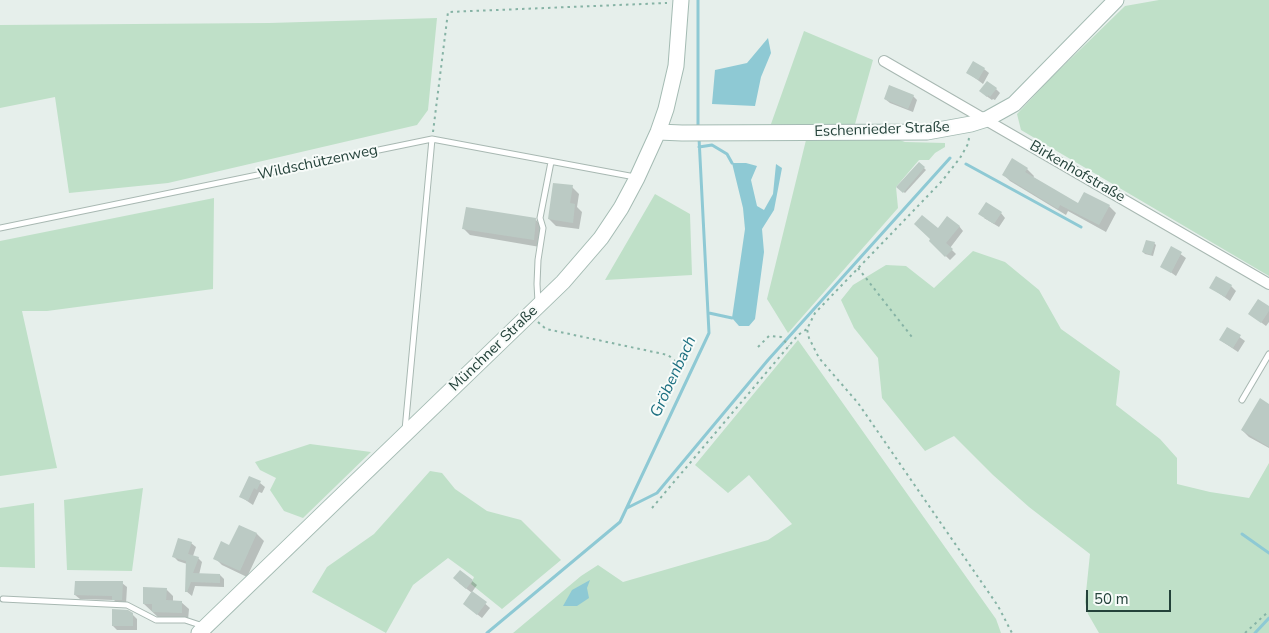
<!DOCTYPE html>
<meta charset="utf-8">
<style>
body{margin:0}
#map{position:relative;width:1269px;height:633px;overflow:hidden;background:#e6efeb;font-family:"Nunito Sans",sans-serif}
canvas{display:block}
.scale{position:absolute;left:1086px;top:590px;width:85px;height:22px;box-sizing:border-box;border:2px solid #24423a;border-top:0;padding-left:6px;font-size:15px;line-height:18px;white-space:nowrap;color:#24423a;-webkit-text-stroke:4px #f7fbf9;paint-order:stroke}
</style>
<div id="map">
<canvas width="1269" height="633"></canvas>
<div class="scale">50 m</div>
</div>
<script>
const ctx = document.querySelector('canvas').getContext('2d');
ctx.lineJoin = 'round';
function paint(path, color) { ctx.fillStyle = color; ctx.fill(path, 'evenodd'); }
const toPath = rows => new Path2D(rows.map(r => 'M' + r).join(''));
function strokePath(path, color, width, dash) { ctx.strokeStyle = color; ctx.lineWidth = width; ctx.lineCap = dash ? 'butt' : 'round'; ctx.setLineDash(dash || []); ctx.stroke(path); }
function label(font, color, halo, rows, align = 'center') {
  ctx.font = font + ' "Nunito Sans",sans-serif'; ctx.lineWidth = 4; ctx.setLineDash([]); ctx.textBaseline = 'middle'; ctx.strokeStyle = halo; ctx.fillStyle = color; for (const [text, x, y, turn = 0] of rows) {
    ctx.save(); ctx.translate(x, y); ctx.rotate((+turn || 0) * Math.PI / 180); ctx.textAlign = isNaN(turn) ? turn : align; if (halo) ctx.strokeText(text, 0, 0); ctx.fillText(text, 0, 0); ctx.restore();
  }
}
paint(toPath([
 [1159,0,1269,0,1269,276,1021,130,1017,114,1050,79,1125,6],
 [437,18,428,110,417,125,168,183,69,193,55,97,0,108,0,25,269,23],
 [804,31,873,60,855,124,771,124],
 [807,136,891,137,905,142,945,143,945,147,935,153,929,160,919,160,896,187,898,208,788,333,767,299],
 [655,194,690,214,692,275,605,280],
 [214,198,213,289,47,311,22,311,57,468,0,476,0,241],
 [973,251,1005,262,1039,290,1061,329,1120,371,1116,405,1160,439,1177,458,1177,484,1210,492,1249,498,1269,463,1269,633,1099,633,1088,614,1085,602,1090,554,1029,507,993,475,954,436,925,451,882,398,878,358,854,328,841,300,853,285,886,265,906,266,934,288],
 [798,340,996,619,1001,633,513,633,581,576,598,565,623,582,768,540,792,524,749,475,728,493,695,465],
 [310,444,371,452,303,518,284,511,270,490,276,478,260,470,255,462],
 [430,471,442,473,455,489,487,511,521,520,561,560,502,609,471,584,474,577,448,558,413,585,386,633,312,592,327,567,374,534],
 [143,488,132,571,67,570,64,500],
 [34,503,35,568,0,567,0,508]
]), '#bfe0c8');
paint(toPath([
 [768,38,771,53,761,77,755,106,712,104,715,70,747,63],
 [732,163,746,163,757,166,751,180,757,206,764,210,773,194,776,164,782,168,774,210,762,229,764,252,755,319,749,326,739,326,732,318,745,229,743,208],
 [590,580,587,588,589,598,577,606,563,606,572,590]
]), '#8ec9d4');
paint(toPath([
 [984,69,989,73,983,84,967,72],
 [996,89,1000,93,995,100,993,99,992,100,985,95],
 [913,96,917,100,913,112,890,103,885,99],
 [919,163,926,170,905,193,898,187],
 [1027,169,1034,176,1033,178,1078,205,1109,206,1116,213,1106,232,1068,211,1066,215,1010,181,1003,174],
 [572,187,579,194,577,207,582,212,579,229,556,226,549,219],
 [1001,213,1005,218,999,227,984,218],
 [535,219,542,226,540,247,470,235,463,228],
 [959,226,963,231,950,248,956,254,950,260,930,241],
 [1154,243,1156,245,1153,256,1145,254,1143,252],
 [1172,248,1186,258,1176,276,1162,266],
 [1231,286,1236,291,1230,301,1210,287],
 [1269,308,1269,322,1266,326,1250,314],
 [1227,328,1245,341,1238,352,1220,340],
 [1269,405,1269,448,1249,437,1242,430],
 [260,483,265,487,262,493,259,492,253,505,241,497],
 [240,526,257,534,264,541,247,577,222,565,215,558,230,547],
 [191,543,196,547,193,556,198,558,202,562,199,575,220,575,224,579,224,587,195,586,192,596,186,591,187,564,178,561,174,557],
 [460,571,477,585,472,592,490,608,482,618,469,608,472,593,459,583],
 [122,583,127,587,126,604,118,604,114,600,80,599,75,595],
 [166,589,173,596,173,602,181,602,189,609,188,620,160,619,144,604],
 [132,614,137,619,137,630,117,630,113,626]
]), '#0003');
strokePath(toPath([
 [698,0,698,129],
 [699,147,712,145,727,154,732,163],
 [966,164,1081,227],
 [709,313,732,318],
 [627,508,657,493,768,360,950,158],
 [1242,534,1269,553],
 [487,633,620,522,709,333,699,138],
 [1255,633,1269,618]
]), '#8ec9d4', 3);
paint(toPath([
 [973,61,985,68,978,80,966,73],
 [987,81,997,88,990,97,988,95,987,97,979,91],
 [889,85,914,95,908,109,884,99],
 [1012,158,1028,168,1025,172,1078,203,1084,192,1110,205,1099,225,1060,205,1058,209,1002,175],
 [919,162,925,167,903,193,896,187],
 [553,183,573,185,570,203,575,204,573,223,548,219],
 [986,202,1002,212,994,224,978,214],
 [466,207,536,218,534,240,462,229],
 [922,215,938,228,947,216,960,226,946,243,953,249,945,257,929,241,930,239,914,224],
 [1146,240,1155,242,1151,255,1142,252],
 [1171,246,1182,252,1171,273,1160,267],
 [1216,276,1232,285,1225,297,1209,288],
 [1258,299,1269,306,1269,311,1261,323,1248,314],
 [1227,327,1241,335,1233,348,1219,340],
 [1260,398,1269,404,1269,447,1241,430],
 [249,476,261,481,257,490,254,488,248,501,239,497],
 [239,525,257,533,240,571,213,559,221,541,229,545],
 [178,538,192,542,188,554,199,557,193,573,220,574,220,583,191,582,187,592,185,592,186,561,172,557],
 [460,570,473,580,466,589,453,578],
 [75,581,123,581,122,600,112,600,112,596,74,595],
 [143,587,167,588,166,600,182,601,182,613,152,612,152,604,143,604],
 [472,591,487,602,477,615,463,604],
 [112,609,128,610,133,613,133,626,112,626]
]), '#bbcac4');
const lane = toPath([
 [0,228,432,139,635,177],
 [538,302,537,284,538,260,543,228,540,218,551,162],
 [1242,400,1269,354],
 [405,430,432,139],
 [3,599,127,605,156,620,185,620,203,626]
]);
const street = toPath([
 [884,61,1269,284]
]);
const secondary = toPath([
 [658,132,682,133,927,132,971,124,987,119,1014,104,1116,0],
 [199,633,563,282,601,238,621,208,637,178,658,132,666,109,676,66,681,0]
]);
strokePath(lane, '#a8b8b2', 7);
strokePath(street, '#a8b8b2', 12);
strokePath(secondary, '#a4bbb3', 17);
strokePath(toPath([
 [433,132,448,12,667,3],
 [969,138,968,144,960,158,942,181,815,313,807,329,809,338,819,358,858,403,998,606,1012,633],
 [858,268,912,337],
 [538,322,546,329,668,355,675,361,677,371],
 [758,347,769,336,781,337,789,346],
 [652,508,798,335,807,329],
 [1245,633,1269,611]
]), '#86b3a5', 2, [2.5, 4]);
strokePath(lane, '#fff', 5);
strokePath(street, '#fff', 10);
strokePath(secondary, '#fff', 15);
label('15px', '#24423a', '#f7fbf9', [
 ["Eschenrieder Straße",882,130,-2],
 ["Wildschützenweg",318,163,-12],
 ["Birkenhofstraße",1077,172,30],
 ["Münchner Straße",494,349,-44]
]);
label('italic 16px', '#1c6f80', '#f7fbf9', [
 ["Gröbenbach",674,377,-65]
]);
</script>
